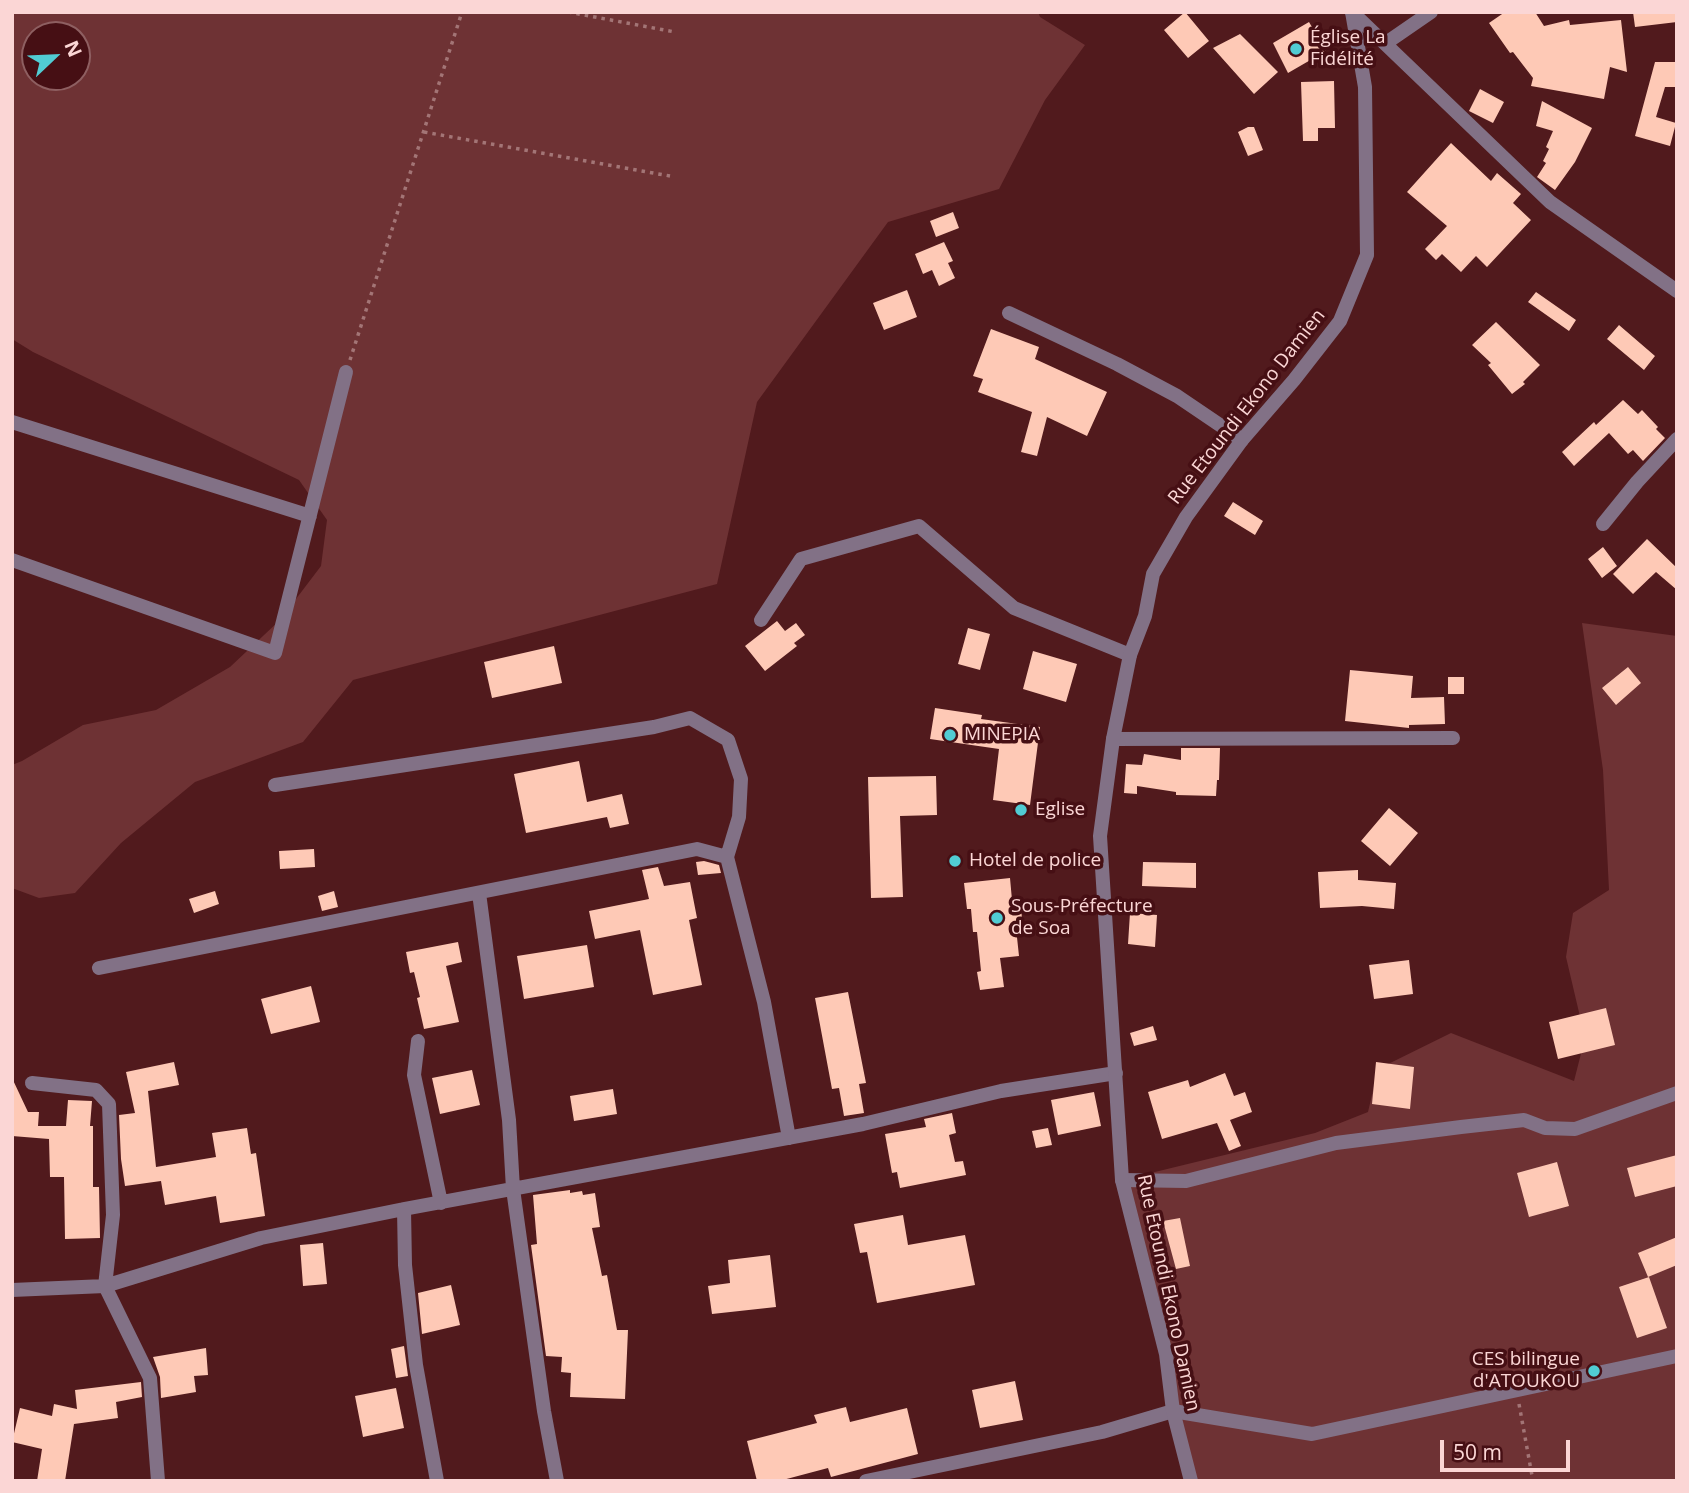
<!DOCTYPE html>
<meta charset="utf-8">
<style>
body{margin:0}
#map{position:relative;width:1689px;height:1493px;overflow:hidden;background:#511a1d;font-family:"Open Sans",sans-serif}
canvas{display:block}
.frame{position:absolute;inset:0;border:14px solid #fbd6d5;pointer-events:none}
.north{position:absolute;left:21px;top:21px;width:70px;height:70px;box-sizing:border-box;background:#460f14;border:2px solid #8e5f61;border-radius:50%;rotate:67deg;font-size:19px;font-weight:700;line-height:28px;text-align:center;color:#fbd6d5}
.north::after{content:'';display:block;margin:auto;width:24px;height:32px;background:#51ccd3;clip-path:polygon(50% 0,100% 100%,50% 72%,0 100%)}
.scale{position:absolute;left:1440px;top:1440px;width:130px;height:32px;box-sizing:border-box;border:4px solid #fbd6d5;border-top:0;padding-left:9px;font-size:21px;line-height:24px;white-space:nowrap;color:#fbd6d5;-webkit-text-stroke:5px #460f14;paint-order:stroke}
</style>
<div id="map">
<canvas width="1689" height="1493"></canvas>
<div class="frame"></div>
<div class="north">N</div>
<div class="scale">50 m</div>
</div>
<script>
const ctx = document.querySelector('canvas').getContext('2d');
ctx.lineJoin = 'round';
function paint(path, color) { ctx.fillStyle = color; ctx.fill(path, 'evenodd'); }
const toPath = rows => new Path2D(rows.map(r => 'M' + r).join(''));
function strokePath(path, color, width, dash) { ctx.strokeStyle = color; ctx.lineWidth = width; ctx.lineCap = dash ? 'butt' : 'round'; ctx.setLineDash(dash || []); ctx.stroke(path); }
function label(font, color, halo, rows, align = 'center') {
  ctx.font = font + ' "Open Sans",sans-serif'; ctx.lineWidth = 7; ctx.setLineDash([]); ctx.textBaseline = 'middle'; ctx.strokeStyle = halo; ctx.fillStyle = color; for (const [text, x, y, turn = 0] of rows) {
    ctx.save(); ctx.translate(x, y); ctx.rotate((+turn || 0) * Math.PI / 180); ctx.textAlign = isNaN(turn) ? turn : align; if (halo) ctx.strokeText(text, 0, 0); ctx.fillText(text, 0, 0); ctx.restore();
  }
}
paint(toPath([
 [12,12,1038,12,1040,17,1085,45,1045,100,999,189,888,222,757,402,717,584,353,680,303,742,195,782,121,843,75,893,39,898,12,888,12,765,22,761,83,725,156,710,230,667,280,620,321,566,327,520,299,480,33,352,12,339],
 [35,35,77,35,77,77,35,77],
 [1582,623,1677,636,1677,1481,1195,1481,1122,1180,1315,1133,1368,1112,1378,1069,1451,1033,1574,1081,1585,1038,1566,957,1573,913,1609,890,1603,770]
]), '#6e3234');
paint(toPath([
 [1185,12,1209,41,1188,58,1164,30],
 [1505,12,1535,12,1544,26,1569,20,1570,25,1621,20,1627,72,1610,67,1604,99,1531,86,1533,78,1513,52,1510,53,1489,23],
 [1633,12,1677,12,1677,22,1635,27],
 [1309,22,1326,51,1288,73,1273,43],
 [1240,34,1278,72,1254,94,1213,48],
 [1655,62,1677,62,1677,87,1665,87,1656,117,1676,123,1670,146,1635,136],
 [1334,81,1335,128,1318,128,1318,141,1303,141,1301,82],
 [1480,89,1504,102,1493,123,1469,111],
 [1542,101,1592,128,1575,162,1555,190,1537,177,1546,163,1543,161,1549,149,1546,147,1553,131,1536,126],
 [1248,127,1254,127,1263,150,1248,156,1238,132],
 [1451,143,1491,181,1497,173,1521,194,1513,203,1531,220,1487,267,1476,256,1461,272,1442,254,1436,260,1425,249,1447,226,1407,192],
 [953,212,959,228,936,237,930,221],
 [944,242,953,261,948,263,955,278,939,286,932,270,923,274,915,254],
 [907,290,917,317,884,330,873,303],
 [1536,292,1576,320,1569,331,1528,302],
 [1496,322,1540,365,1523,382,1525,384,1512,394,1488,365,1491,363,1472,345],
 [1619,325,1655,356,1644,370,1607,339],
 [991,329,1039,347,1035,359,1107,392,1087,436,1047,417,1037,456,1021,452,1032,412,978,392,983,379,973,376],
 [1623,400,1638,414,1642,410,1658,427,1656,429,1665,438,1643,461,1633,450,1628,454,1609,433,1574,466,1562,452,1594,422,1596,425],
 [1233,502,1263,521,1255,535,1224,516],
 [1647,539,1677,568,1677,590,1656,572,1633,594,1613,574],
 [1603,547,1617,566,1602,578,1588,559],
 [777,621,785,631,796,623,805,635,794,643,797,646,765,671,745,646],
 [968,628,990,634,980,670,958,664],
 [554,646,562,683,492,698,484,662],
 [1033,651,1077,664,1066,702,1023,689],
 [1628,667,1641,683,1616,705,1602,688],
 [1350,670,1413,676,1411,698,1444,697,1445,724,1409,725,1409,728,1345,721],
 [1448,677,1464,677,1464,694,1448,694],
 [935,708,982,715,981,719,1040,727,1030,805,993,800,999,749,930,739],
 [1181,748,1220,748,1219,780,1217,780,1216,796,1176,795,1176,792,1137,786,1137,794,1124,793,1126,764,1142,765,1144,754,1181,760],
 [579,761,587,802,622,794,629,824,610,828,607,817,526,833,514,774],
 [936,776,937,815,900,816,903,897,871,898,868,777],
 [1389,808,1418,833,1390,866,1361,841],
 [314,849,315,867,280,869,279,851],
 [704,861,719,865,721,873,698,875,696,862],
 [1143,862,1196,863,1196,888,1142,886],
 [658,867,664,886,690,882,697,918,689,920,702,985,653,995,640,930,595,939,589,911,649,899,642,870],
 [1358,870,1358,880,1396,883,1394,909,1362,906,1320,908,1318,872],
 [1010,878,1012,900,1020,899,1023,928,1016,928,1019,956,1000,958,1004,987,980,990,977,972,981,971,977,932,973,932,971,909,967,909,964,883],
 [215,891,219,904,194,913,189,899],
 [334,891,338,907,322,911,318,896],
 [1130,913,1157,915,1155,947,1128,944],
 [458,942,462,962,446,966,459,1022,424,1029,417,998,420,997,414,972,410,973,406,952],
 [587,945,594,987,524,999,517,956],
 [1409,960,1413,994,1374,999,1369,965],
 [311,986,320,1022,271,1034,261,999],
 [848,992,866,1083,859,1084,864,1113,844,1116,839,1088,832,1089,815,998],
 [1606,1008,1615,1045,1558,1059,1549,1022],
 [1153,1026,1157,1040,1134,1046,1130,1033],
 [174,1062,179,1085,148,1091,156,1167,216,1157,212,1133,247,1128,251,1154,256,1153,265,1216,220,1223,216,1196,165,1205,161,1181,125,1186,121,1159,119,1115,135,1113,126,1072],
 [1376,1062,1414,1067,1410,1109,1372,1104],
 [472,1070,480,1105,440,1114,432,1078],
 [1225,1073,1234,1096,1245,1092,1252,1112,1230,1120,1241,1146,1229,1151,1217,1123,1162,1139,1148,1092,1188,1080,1190,1087],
 [12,1078,28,1112,39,1112,38,1126,66,1126,68,1100,92,1101,90,1126,93,1126,93,1187,99,1187,100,1238,65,1239,64,1177,50,1177,49,1139,12,1136],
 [613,1089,617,1114,574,1121,570,1096],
 [1094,1092,1101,1126,1058,1135,1051,1100],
 [952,1113,956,1133,949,1135,955,1162,963,1161,966,1175,900,1188,897,1172,892,1173,885,1134,926,1127,924,1119],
 [1048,1128,1052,1145,1036,1148,1032,1131],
 [1677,1155,1677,1186,1635,1197,1627,1168],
 [1557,1162,1569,1206,1529,1217,1517,1173],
 [570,1190,570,1193,582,1191,583,1195,595,1193,600,1227,592,1228,602,1276,607,1275,617,1330,628,1330,625,1399,570,1397,571,1373,561,1372,562,1357,546,1356,531,1245,537,1244,533,1195],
 [903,1215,908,1245,965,1235,975,1285,877,1303,867,1252,860,1253,854,1224],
 [1180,1218,1190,1266,1176,1269,1163,1221],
 [1677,1237,1677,1265,1648,1277,1638,1253],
 [323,1243,327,1284,303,1286,300,1245],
 [770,1255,776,1307,712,1314,708,1286,730,1283,728,1260],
 [1649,1277,1667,1328,1637,1338,1619,1287],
 [451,1285,460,1325,422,1334,418,1293],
 [404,1346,408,1376,396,1378,391,1349],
 [206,1348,208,1375,194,1376,196,1392,161,1398,160,1377,153,1357],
 [1015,1381,1023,1420,980,1428,972,1390],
 [141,1382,142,1397,116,1402,118,1418,74,1424,65,1481,37,1481,42,1449,12,1442,20,1408,52,1416,54,1404,77,1409,75,1390],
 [396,1388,404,1428,363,1437,355,1396],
 [846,1407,850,1422,907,1408,918,1454,831,1477,828,1468,779,1481,757,1481,747,1441,817,1423,814,1415]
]), '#fec9b6');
strokePath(toPath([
 [568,12,675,32],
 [424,132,670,176],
 [350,360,462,12],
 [1519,1404,1533,1481]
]), '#a37576', 3.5, [3.5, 5]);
strokePath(toPath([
 [1352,12,1550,202,1677,291],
 [1386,43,1431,12],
 [1009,313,1117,364,1177,396,1242,440],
 [12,422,310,516],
 [1603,524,1637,482,1677,439],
 [12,560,275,653,346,372],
 [761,620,801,559,919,526,1014,608,1130,655],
 [1113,739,1453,738],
 [275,785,654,727,690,718,728,740,741,779,739,817,727,857,764,1002,789,1138],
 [479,893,509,1120,513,1189,544,1411,557,1481],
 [99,968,697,849,727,857],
 [418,1041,414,1075,441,1203],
 [32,1083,96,1090,109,1104,113,1215,105,1286,150,1378,158,1481],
 [1122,1180,1186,1181,1336,1143,1461,1127,1524,1120,1545,1128,1575,1129,1677,1093],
 [404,1209,405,1265,416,1365,437,1481],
 [12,1290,105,1286,261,1238,404,1209,863,1124,1001,1091,1116,1073],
 [866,1481,1102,1432,1173,1411,1312,1434,1677,1356]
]), '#827186', 14);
strokePath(toPath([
 [1191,1481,1173,1411,1166,1354,1122,1180,1100,836,1113,739,1130,655,1145,616,1153,574,1186,517,1242,440,1294,380,1340,321,1367,255,1365,87,1352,12]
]), '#827186', 14);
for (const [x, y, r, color] of [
 [1296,49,7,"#51ccd3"],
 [950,735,7,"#51ccd3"],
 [1021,810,7,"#51ccd3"],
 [955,861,7,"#51ccd3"],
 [997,918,7,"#51ccd3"],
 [1594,1371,7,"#51ccd3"]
]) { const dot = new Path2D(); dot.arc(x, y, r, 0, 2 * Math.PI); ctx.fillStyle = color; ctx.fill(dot); strokePath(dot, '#460f14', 2.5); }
label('19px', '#fbd6d5', '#460f14', [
 ["Église La",1310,38],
 ["Fidélité",1310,60],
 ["MINEPIA",964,735],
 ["Eglise",1035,810],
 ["Hotel de police",969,861],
 ["Sous-Préfecture",1011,907],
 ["de Soa",1011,929],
 ["CES bilingue",1580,1360,"right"],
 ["d'ATOUKOU",1580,1382,"right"]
], 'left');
label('19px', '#fbd6d5', '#460f14', [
 ["Rue Etoundi Ekono Damien",1247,407,-52],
 ["Rue Etoundi Ekono Damien",1168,1293,78]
]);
</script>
